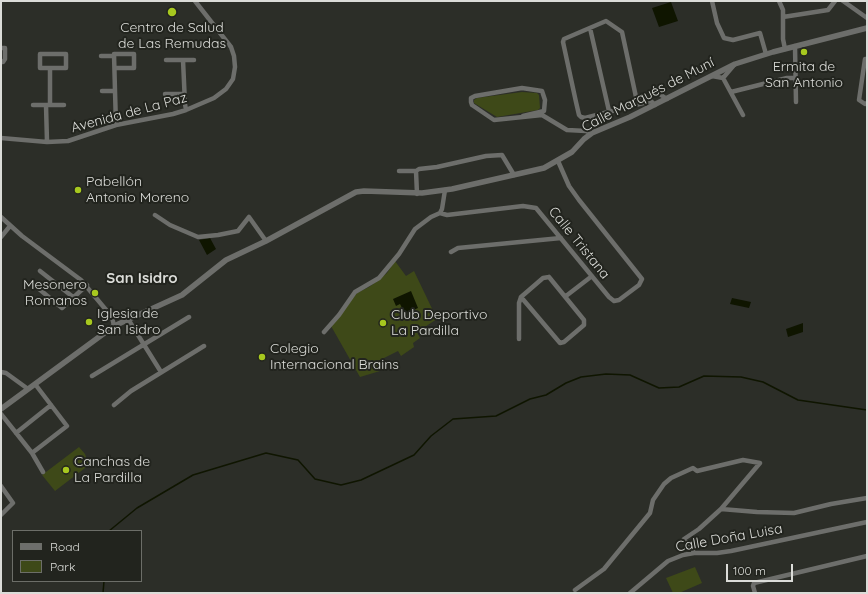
<!DOCTYPE html>
<meta charset="utf-8">
<style>
body{margin:0}
#map{position:relative;width:868px;height:594px;overflow:hidden;background:#2c2e28;font-family:Quicksand,sans-serif}
canvas{display:block}
.frame{position:absolute;inset:0;border:2px solid #dbdcd8;pointer-events:none}
.legend{position:absolute;left:12px;top:530px;width:130px;height:52px;box-sizing:border-box;background:#22241e;border:1px solid #6c6e68;margin:0;padding:5px 7px;list-style:none;font-size:12px;color:#dbdcd8}
.legend li{display:flex;align-items:center;gap:8px;height:20px}
.legend b{width:20px;border:1px solid #6c6e68}
.scale{position:absolute;left:726px;top:564px;width:67px;height:18px;box-sizing:border-box;border:2px solid #dbdcd8;border-top:0;padding-left:5px;font-size:12px;line-height:14px;white-space:nowrap;color:#dbdcd8;-webkit-text-stroke:3px #22241e;paint-order:stroke}
</style>
<div id="map">
<canvas width="868" height="594"></canvas>
<div class="frame"></div>
<ul class="legend">
<li><b style="height:5px;background:#6d6e6b"></b>Road</li>
<li><b style="height:11px;background:#3e4918"></b>Park</li>
</ul>
<div class="scale">100 m</div>
</div>
<script>
const ctx = document.querySelector('canvas').getContext('2d');
ctx.lineJoin = 'round';
function paint(path, color) { ctx.fillStyle = color; ctx.fill(path, 'evenodd'); }
const toPath = rows => new Path2D(rows.map(r => 'M' + r).join(''));
function strokePath(path, color, width, dash) { ctx.strokeStyle = color; ctx.lineWidth = width; ctx.lineCap = dash ? 'butt' : 'round'; ctx.setLineDash(dash || []); ctx.stroke(path); }
function label(font, color, halo, rows, align = 'center') {
  ctx.font = font + ' Quicksand,sans-serif'; ctx.lineWidth = 4; ctx.setLineDash([]); ctx.textBaseline = 'middle'; ctx.strokeStyle = halo; ctx.fillStyle = color; for (const [text, x, y, turn = 0] of rows) {
    ctx.save(); ctx.translate(x, y); ctx.rotate((+turn || 0) * Math.PI / 180); ctx.textAlign = isNaN(turn) ? turn : align; if (halo) ctx.strokeText(text, 0, 0); ctx.fillText(text, 0, 0); ctx.restore();
  }
}
paint(toPath([
 [522,92,537,93,539,95,540,108,538,110,497,117,474,103,474,100,477,98],
 [395,261,406,276,414,271,437,319,417,332,420,338,413,343,414,347,401,356,398,351,378,361,380,371,360,377,331,326,357,293,369,287,379,280,387,273],
 [79,447,85,454,89,465,55,491,42,475],
 [695,567,702,583,679,593,673,593,666,578]
]), '#3e4918');
paint(toPath([
 [671,2,678,21,659,27,652,8],
 [210,238,216,249,207,255,199,240],
 [411,291,418,308,405,314,400,304,396,306,393,299],
 [732,298,751,302,749,308,730,304],
 [803,323,803,332,788,337,786,329]
]), '#0f1500');
strokePath(toPath([
 [109,531,137,508,193,475,266,453,298,460,315,479,341,485,361,480,414,455,431,436,453,419,496,416,530,399,546,395,566,383,581,377,606,374,630,375,659,388,679,387,704,376,741,377,763,382,798,400,867,410],
 [103,593,104,581]
]), '#0f1500', 1.5);
strokePath(toPath([
 [712,1,717,23,724,38,733,40,760,33,766,54],
 [779,1,783,10,783,39,785,49],
 [843,1,867,18],
 [783,17,828,10,835,1],
 [590,28,609,111],
 [795,46,796,102],
 [1,48,5,48,5,59,3,62,1,62],
 [40,54,66,54,66,68,40,68,40,54],
 [101,56,114,56],
 [867,59,865,59,859,100,865,104,867,103],
 [166,60,194,60],
 [183,60,185,104,186,110],
 [50,68,50,105],
 [115,68,134,68,134,54,114,54,115,91,116,125],
 [712,76,723,78,734,65],
 [723,78,743,115],
 [102,91,115,91],
 [731,92,787,78,795,78],
 [165,94,184,94],
 [33,105,64,105],
 [46,105,47,142],
 [655,105,651,101,585,118,581,117,579,115,576,102,563,42,564,39,606,21,622,32,636,97,658,93,667,99],
 [523,116,544,111,545,100,542,91,522,88,475,96,471,98,471,102,472,105,494,120,542,115,567,130,586,131,592,133],
 [1,138,47,142,68,141,116,125,173,114,186,110,214,98,226,89,233,79,235,67,234,56,231,47,195,1],
 [399,171,416,171,419,169,437,167,486,156,502,155,514,175],
 [416,171,417,194],
 [440,213,447,215,523,206,536,208,609,297,614,301,619,300,639,285,642,279,579,200,569,186,558,161],
 [440,213,442,209,445,190],
 [155,215,170,225,198,237,218,235,238,231,249,217,266,241],
 [1,217,22,236,81,280,112,317,114,326],
 [1,237,10,226],
 [451,252,458,248,561,238],
 [40,271,73,297],
 [549,277,584,320,584,325,564,342,560,343,521,297,543,278,549,277],
 [39,289,62,308,87,285],
 [566,296,592,276],
 [128,319,161,372],
 [324,332,339,315,355,292,379,278,399,254,415,229,431,217,440,213],
 [519,339,519,303,521,297],
 [1,372,6,373,28,389],
 [92,376,189,317],
 [114,405,131,391,204,346],
 [1,414,32,453,43,472],
 [16,433,51,405],
 [32,453,67,426,35,384],
 [1,486,13,503,1,515],
 [721,509,757,512,794,513,831,504,867,498],
 [575,590,604,569,650,513,653,500,664,484,671,478,693,468,697,471,743,460,760,463,721,509,699,529,684,539,686,542,691,545,694,553],
 [630,593,668,561,683,555,694,553,717,553,731,551,867,522],
 [755,593,753,586,754,583,867,556]
]), '#6d6e6b', 4.5);
strokePath(toPath([
 [1,409,114,326,182,295,226,260,266,241,356,192,364,191,422,193,452,189,544,168,572,152,584,139,592,133,630,117,735,64,773,52,867,28]
]), '#6d6e6b', 5.5);
for (const [x, y, r, color] of [
 [172,12,5,"#a7c81f"],
 [804,52,4,"#a7c81f"],
 [78,190,4,"#a7c81f"],
 [95,293,4,"#a7c81f"],
 [89,322,4,"#a7c81f"],
 [383,323,4,"#a7c81f"],
 [262,357,4,"#a7c81f"],
 [66,470,4,"#a7c81f"]
]) { const dot = new Path2D(); dot.arc(x, y, r, 0, 2 * Math.PI); ctx.fillStyle = color; ctx.fill(dot); strokePath(dot, '#22241e', 1.5); }
label('14px', '#dbdcd8', '#22241e', [
 ["Centro de Salud",172,28,"center"],
 ["de Las Remudas",172,44,"center"],
 ["Ermita de",804,67,"center"],
 ["San Antonio",804,83,"center"],
 ["Pabellón",86,182],
 ["Antonio Moreno",86,198],
 ["Mesonero",87,285,"right"],
 ["Romanos",87,301,"right"],
 ["Iglesia de",97,314],
 ["San Isidro",97,330],
 ["Club Deportivo",391,315],
 ["La Pardilla",391,331],
 ["Colegio",270,349],
 ["Internacional Brains",270,365],
 ["Canchas de",74,462],
 ["La Pardilla",74,478]
], 'left');
label('14px', '#dbdcd8', '#22241e', [
 ["Calle Marqués de Muní",648,95,-27],
 ["Avenida de La Paz",129,113,-15],
 ["Calle Tristana",579,243,51],
 ["Calle Doña Luisa",729,538,-10]
]);
label('bold 15px', '#dbdcd8', '#22241e', [
 ["San Isidro",142,278]
]);
</script>
